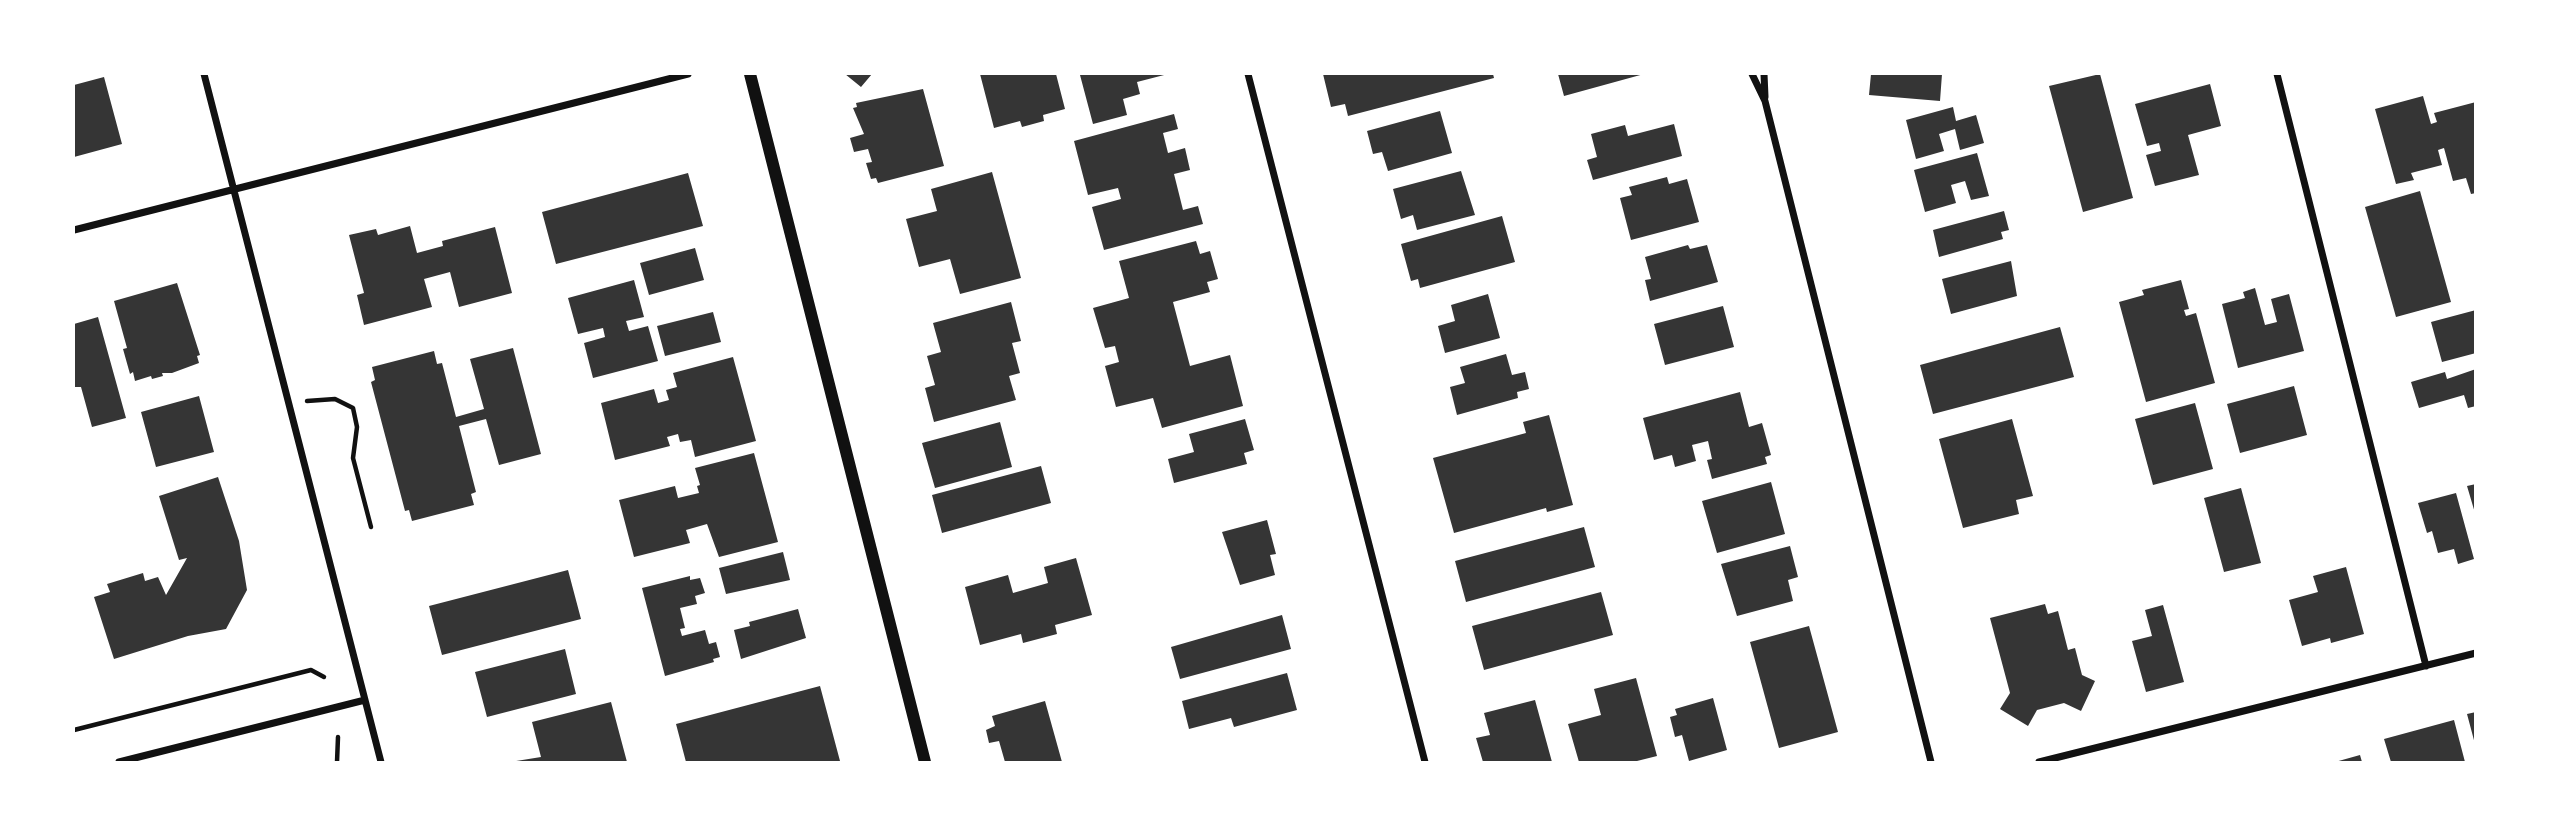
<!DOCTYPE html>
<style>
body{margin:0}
#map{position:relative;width:2549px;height:836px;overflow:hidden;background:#fff;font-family:"Nunito Sans",sans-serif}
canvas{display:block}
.frame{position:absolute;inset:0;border:75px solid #fff;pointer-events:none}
</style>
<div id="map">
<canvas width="2549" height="836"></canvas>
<div class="frame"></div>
</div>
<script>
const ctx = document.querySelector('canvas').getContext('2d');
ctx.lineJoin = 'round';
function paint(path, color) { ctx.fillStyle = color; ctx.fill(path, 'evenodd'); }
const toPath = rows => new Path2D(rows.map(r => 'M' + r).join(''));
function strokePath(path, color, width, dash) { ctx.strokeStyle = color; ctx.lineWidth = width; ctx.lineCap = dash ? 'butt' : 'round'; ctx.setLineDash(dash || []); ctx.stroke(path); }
paint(toPath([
 [845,74,872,74,861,87],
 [980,74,1056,74,1065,109,1043,115,1044,121,1022,127,1020,121,994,128],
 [1085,74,1168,74,1137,82,1140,94,1123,99,1127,115,1093,124,1080,75],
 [1323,74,1493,74,1494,78,1348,116,1345,104,1331,107],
 [1558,74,1644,74,1564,96],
 [1871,74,1942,74,1940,101,1869,95],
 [2100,74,2133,198,2083,212,2049,86],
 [104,77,122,144,74,157,74,85],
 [2210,84,2221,126,2188,135,2199,175,2155,186,2146,155,2161,151,2159,143,2147,146,2135,104],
 [923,89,944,166,878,183,876,178,871,179,866,163,872,162,868,149,854,152,850,138,864,134,853,108,857,107,856,103],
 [2423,96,2431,124,2437,122,2434,113,2476,102,2476,193,2471,194,2466,178,2453,181,2444,148,2438,150,2442,165,2411,173,2414,180,2396,184,2375,109],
 [1953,107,1956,121,1976,115,1984,143,1960,150,1955,129,1939,134,1944,151,1916,159,1906,120],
 [1440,111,1452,153,1388,171,1382,152,1373,154,1367,131],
 [1174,114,1178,129,1163,133,1168,153,1185,148,1190,170,1174,174,1183,210,1198,206,1203,224,1104,250,1092,207,1121,199,1118,188,1088,195,1074,141],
 [1674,124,1682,156,1593,180,1587,160,1597,157,1591,134,1625,125,1628,136],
 [1977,153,1989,196,1971,200,1965,181,1951,185,1956,203,1925,212,1914,170],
 [1461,171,1475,215,1417,230,1413,215,1401,219,1393,189],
 [992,172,1021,278,960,294,950,259,919,267,906,219,937,211,931,189],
 [688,173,703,226,556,264,542,212],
 [1667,177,1669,184,1687,179,1699,222,1631,240,1620,198,1632,195,1629,187],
 [2420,191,2451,302,2396,317,2365,207],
 [2004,211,2009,230,2001,232,2003,239,1939,257,1933,230],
 [1502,216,1515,262,1420,288,1418,279,1411,281,1401,244],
 [410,226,417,253,443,246,442,241,495,227,512,293,459,307,450,272,424,279,432,307,364,325,357,295,364,293,349,235,376,229,378,235],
 [1196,241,1200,254,1210,251,1218,279,1207,282,1210,292,1173,302,1190,366,1230,355,1243,406,1162,428,1153,398,1116,407,1105,366,1119,362,1115,346,1105,348,1093,308,1129,298,1119,261],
 [1688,245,1690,249,1707,245,1718,282,1650,301,1645,280,1651,279,1645,257],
 [695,248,704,280,649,295,640,263],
 [2011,261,2017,296,1951,314,1942,279],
 [634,280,644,317,626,321,629,331,648,326,658,361,593,378,584,343,605,337,603,328,578,334,568,298],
 [2181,280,2189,309,2184,310,2186,316,2196,313,2215,383,2146,402,2119,302,2144,295,2142,290],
 [177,283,200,355,197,356,199,363,172,373,162,373,163,376,152,379,151,376,135,381,133,372,130,374,123,349,127,348,114,301],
 [2255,288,2265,325,2277,322,2271,299,2289,294,2304,351,2238,368,2222,304,2245,298,2243,292],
 [1488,294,1500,338,1445,353,1438,326,1455,321,1451,305],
 [1011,302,1021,341,1012,343,1020,373,1009,376,1016,400,934,422,925,388,935,385,927,356,941,352,933,323],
 [1723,306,1734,347,1665,365,1654,324],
 [2476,310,2476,353,2442,362,2431,322],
 [713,312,721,342,665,356,657,326],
 [98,317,126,418,92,427,81,387,74,387,74,324],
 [2060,327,2074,377,1933,414,1920,365],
 [513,348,541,454,499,465,486,419,459,426,476,492,471,494,474,505,412,521,409,510,405,511,371,382,375,380,372,367,434,351,437,364,442,363,456,417,484,409,470,359],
 [1506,354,1512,375,1525,372,1529,389,1517,392,1518,398,1457,415,1450,387,1465,383,1460,367],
 [733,357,756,441,695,457,691,440,680,442,678,434,667,437,670,446,615,460,601,403,654,389,658,403,669,400,666,390,677,387,673,373],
 [2476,369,2476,406,2468,408,2464,395,2419,408,2411,382,2445,372,2447,379],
 [2294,386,2307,435,2240,453,2227,404],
 [1740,392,1749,427,1762,423,1771,455,1765,457,1767,464,1712,479,1707,460,1712,459,1708,441,1692,445,1696,461,1675,467,1672,455,1654,460,1643,418],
 [199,396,214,452,156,467,141,412],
 [2195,403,2213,469,2153,485,2135,419],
 [1549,415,1573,505,1547,512,1546,508,1454,533,1433,458,1526,433,1523,422],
 [1245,419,1254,450,1244,453,1247,464,1174,483,1168,459,1194,452,1189,434],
 [2012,419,2033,496,2016,500,2019,514,1963,528,1939,439],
 [1000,422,1012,467,935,488,922,443],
 [754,453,778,542,719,557,707,524,686,530,690,543,634,557,619,500,675,486,678,498,699,493,697,486,700,485,695,468],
 [1041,466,1051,503,942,533,932,495],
 [218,477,239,541,247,590,226,629,188,636,114,659,94,597,110,592,107,584,143,573,145,581,158,577,166,595,187,558,179,560,159,496],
 [1771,482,1785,534,1717,553,1702,501],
 [2476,484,2476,513,2475,513,2467,486],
 [2241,488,2261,563,2224,572,2204,498],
 [2456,493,2474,559,2458,564,2454,549,2438,553,2432,531,2427,533,2418,503],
 [1267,520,1276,554,1270,555,1275,575,1240,585,1222,532],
 [1584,527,1595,567,1466,602,1455,561],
 [1790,546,1798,577,1788,580,1793,601,1737,616,1721,564],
 [783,552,790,580,726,594,719,568],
 [1076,558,1092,615,1055,625,1057,634,1023,643,1021,634,980,645,965,587,1008,575,1013,593,1048,583,1044,567],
 [2346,567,2364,634,2331,643,2330,638,2302,646,2289,600,2318,592,2313,576],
 [568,570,581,619,442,655,429,606],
 [690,576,690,580,700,578,705,593,695,596,697,604,680,608,685,628,680,629,682,636,705,630,709,644,716,642,720,657,713,659,714,662,665,676,642,588],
 [1601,592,1613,635,1484,670,1472,626],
 [2045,604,2048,614,2058,611,2068,650,2075,648,2082,675,2095,681,2081,711,2064,703,2037,710,2028,726,2000,709,2010,693,1990,618],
 [2163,605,2184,682,2146,692,2132,641,2152,636,2145,610],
 [798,609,806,638,741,659,734,630,750,626,749,622],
 [1282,615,1291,649,1180,679,1171,647],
 [1809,626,1838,732,1779,748,1750,642],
 [565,649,576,694,487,717,475,672],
 [1287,673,1297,710,1234,727,1231,718,1189,729,1182,701],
 [1636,678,1657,756,1633,762,1579,762,1568,724,1601,715,1594,689],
 [820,686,840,761,686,762,676,724],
 [1713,698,1727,750,1689,761,1682,735,1675,737,1670,717,1677,715,1675,709],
 [1535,700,1552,762,1483,762,1476,738,1490,735,1484,713],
 [1045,701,1062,762,1005,762,999,741,989,743,986,730,995,726,992,716],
 [611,702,627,762,510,762,541,757,532,722],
 [2476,712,2476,744,2475,744,2467,714],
 [2454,720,2465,762,2391,762,2384,739],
 [2360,755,2362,762,2335,762]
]), '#353535');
strokePath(toPath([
 [307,401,335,399,353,408,357,427,353,458,371,527],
 [74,730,311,670,324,677],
 [337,762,338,737]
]), '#111', 4.5);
strokePath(toPath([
 [204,74,381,762],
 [1248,74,1425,762],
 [1752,74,1765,101,1931,762],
 [1764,74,1765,97],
 [2277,74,2426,666],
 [74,230,688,74],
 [119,762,365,700],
 [2039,762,2476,653]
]), '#111', 7);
strokePath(toPath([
 [750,74,925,762]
]), '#111', 12);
</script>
